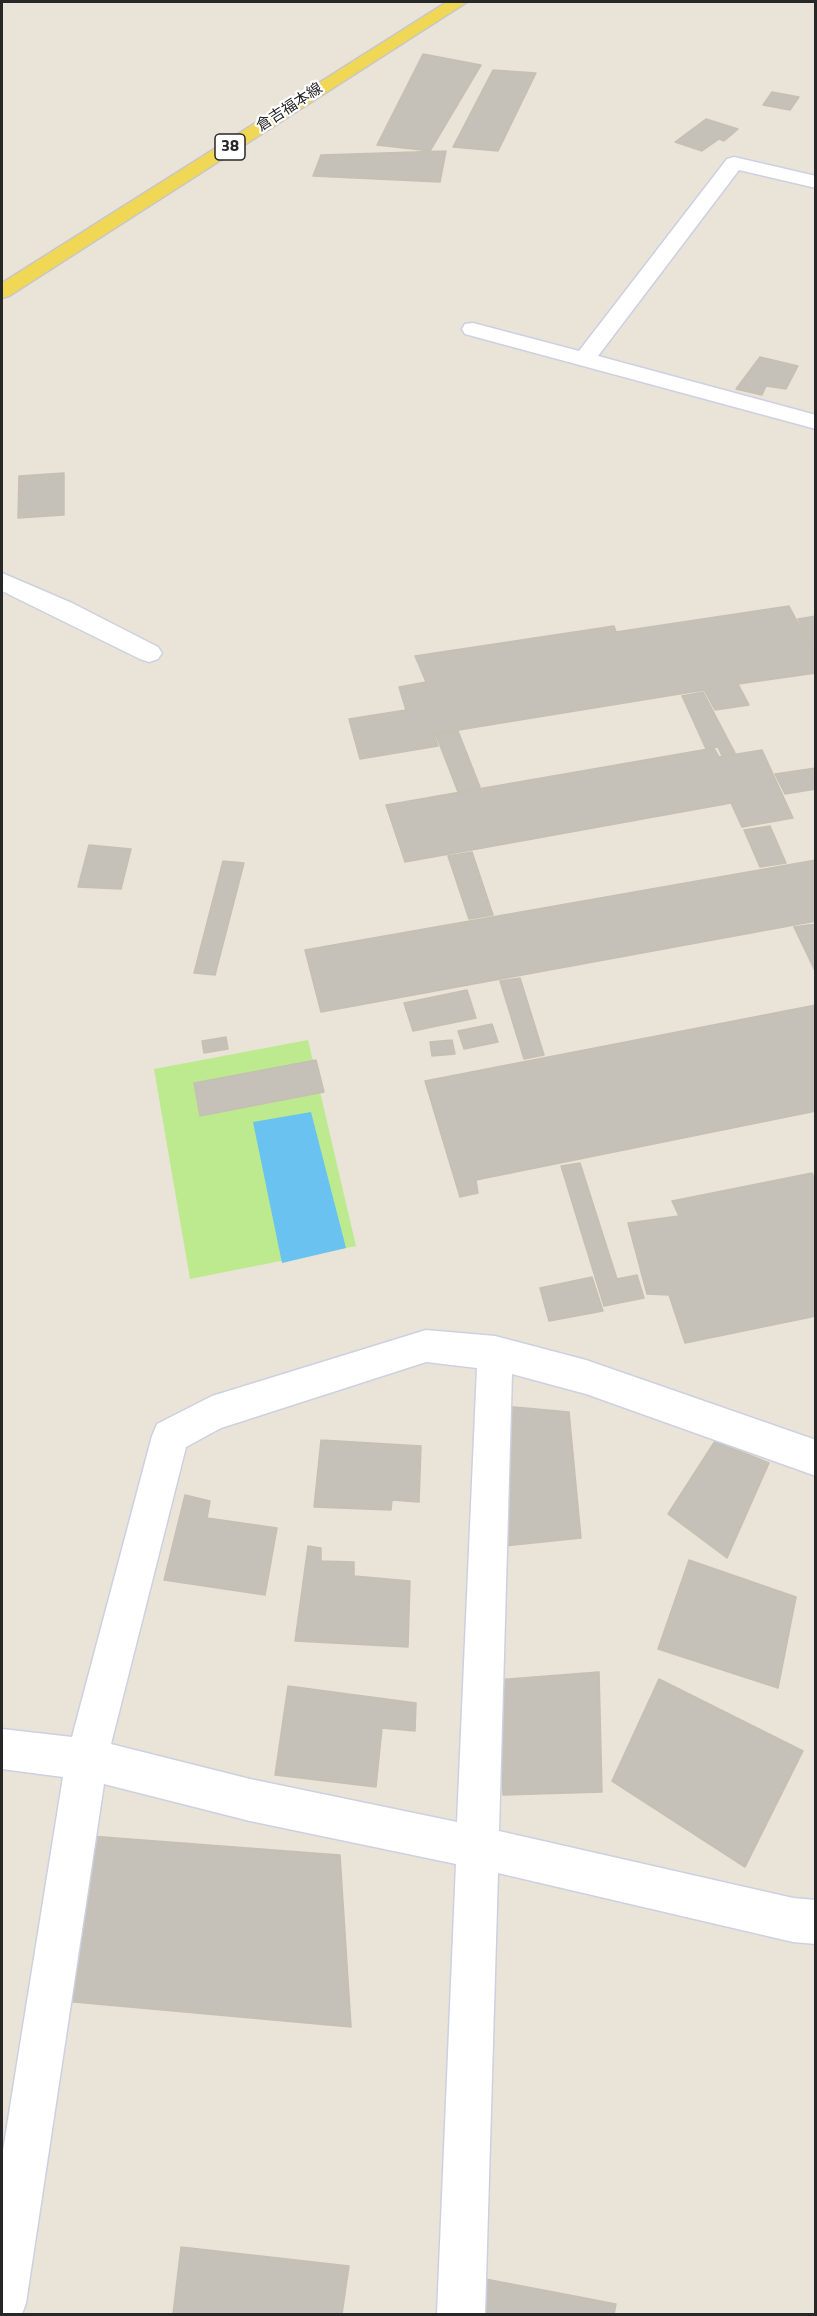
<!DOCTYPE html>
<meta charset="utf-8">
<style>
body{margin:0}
#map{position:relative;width:817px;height:2316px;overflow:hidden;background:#eae4d8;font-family:"Titillium Web",sans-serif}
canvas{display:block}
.frame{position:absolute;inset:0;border:3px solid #272727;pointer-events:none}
</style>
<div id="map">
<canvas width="817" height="2316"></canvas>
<div class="frame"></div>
</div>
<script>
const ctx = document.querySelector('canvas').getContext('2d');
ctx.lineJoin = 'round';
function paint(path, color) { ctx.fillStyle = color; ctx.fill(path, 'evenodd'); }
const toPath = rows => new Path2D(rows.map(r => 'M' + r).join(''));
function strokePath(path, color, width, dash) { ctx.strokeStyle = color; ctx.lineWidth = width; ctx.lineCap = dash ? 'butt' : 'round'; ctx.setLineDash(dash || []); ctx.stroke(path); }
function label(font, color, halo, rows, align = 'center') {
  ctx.font = font + ' "Titillium Web","Noto Sans JP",sans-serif'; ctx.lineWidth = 4.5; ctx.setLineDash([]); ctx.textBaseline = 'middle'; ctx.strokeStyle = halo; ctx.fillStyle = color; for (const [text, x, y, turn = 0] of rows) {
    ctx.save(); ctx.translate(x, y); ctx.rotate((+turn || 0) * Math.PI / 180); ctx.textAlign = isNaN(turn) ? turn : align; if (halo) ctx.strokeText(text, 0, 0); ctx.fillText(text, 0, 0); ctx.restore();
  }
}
paint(toPath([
 [308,1040,356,1246,190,1279,154,1069]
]), '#bdea8e');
paint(toPath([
 [311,1112,346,1248,282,1263,253,1122]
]), '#69c2ef');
const building = toPath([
 [423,54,481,65,430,151,377,145,423,54],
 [493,70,536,73,498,151,453,147,493,70],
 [772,92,799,97,790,110,763,105,772,92],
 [706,119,738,129,724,141,719,139,702,151,675,142,706,119],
 [446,151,440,182,313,176,321,155,446,151],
 [760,357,798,366,786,389,766,386,762,395,736,389,760,357],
 [64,473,64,515,18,518,19,476,64,473],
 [789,606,816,657,816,673,738,684,749,705,715,710,704,690,434,734,438,746,360,759,349,719,406,710,399,687,426,682,415,656,614,626,616,632,789,606],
 [816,616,816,651,813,651,798,619,816,616],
 [703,692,735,753,722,756,718,747,706,749,682,696,703,692],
 [458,731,480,787,458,792,436,735,458,731],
 [714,748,719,757,762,750,793,818,742,827,731,803,405,862,386,805,714,748],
 [816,768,816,789,785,794,775,774,816,768],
 [770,826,786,863,760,867,744,830,770,826],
 [89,845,131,849,121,889,78,887,89,845],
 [472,852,493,915,469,919,448,856,472,852],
 [816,860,816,921,321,1012,305,950,816,860],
 [223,861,244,863,215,975,194,973,223,861],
 [816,924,816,973,794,927,816,924],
 [520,978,544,1055,524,1059,500,981,520,978],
 [467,990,476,1018,413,1031,404,1003,467,990],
 [816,1005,816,1111,476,1180,478,1193,460,1197,425,1081,816,1005],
 [492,1024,498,1042,464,1049,458,1031,492,1024],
 [226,1037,228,1049,204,1053,202,1041,226,1037],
 [452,1040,455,1054,432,1056,430,1042,452,1040],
 [316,1060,324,1092,200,1116,194,1083,316,1060],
 [580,1163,617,1279,637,1275,644,1298,604,1306,561,1166,580,1163],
 [812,1173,816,1181,816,1316,685,1343,669,1295,647,1294,628,1223,679,1216,672,1201,812,1173],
 [592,1277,603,1311,549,1321,540,1288,592,1277],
 [492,1405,569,1412,581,1538,504,1546,492,1405],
 [321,1440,421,1446,419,1502,392,1500,391,1510,314,1507,321,1440],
 [715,1441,769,1463,727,1558,668,1514,715,1441],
 [185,1495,210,1501,207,1518,277,1528,265,1595,164,1580,185,1495],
 [308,1546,321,1548,321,1561,354,1562,354,1576,410,1581,408,1647,295,1641,308,1546],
 [689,1560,796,1597,778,1688,658,1649,689,1560],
 [599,1672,602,1792,503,1795,495,1680,599,1672],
 [659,1679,803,1751,745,1867,612,1781,659,1679],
 [288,1686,416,1703,415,1731,382,1728,376,1787,275,1775,288,1686],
 [90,1836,340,1855,351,2027,52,2000,90,1836],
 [181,2247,349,2266,342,2314,173,2314,181,2247],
 [480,2278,616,2304,614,2314,479,2314,480,2278]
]);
paint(building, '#c5c0b8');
strokePath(building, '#c5c0b2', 1.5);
const street = toPath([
 [734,157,816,176,816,188,739,170,598,356,816,415,816,429,465,334,462,329,465,324,473,323,579,351,727,159,734,157],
 [2,573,72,603,158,647,162,653,158,659,149,662,140,659,2,591,2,573],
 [426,1330,495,1336,586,1360,816,1440,816,1476,586,1394,512,1374,499,1831,793,1898,816,1900,816,1944,793,1942,498,1873,485,2314,437,2314,456,1864,250,1821,104,1784,26,2303,22,2314,2,2314,2,2157,63,1777,2,1769,2,1729,72,1737,152,1436,157,1424,212,1396,426,1330],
 [426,1362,477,1368,457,1822,250,1779,111,1744,186,1447,221,1428,426,1362]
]);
const primary = toPath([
 [447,2,467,2,9,296,2,298,2,283,447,2]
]);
strokePath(street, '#cdd0e1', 3);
strokePath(primary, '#c7c7c7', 3);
paint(street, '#fff');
paint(primary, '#f1d756');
label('15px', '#272727', '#fff', [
 ["倉吉福本線",290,108,-33]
]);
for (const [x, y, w] of [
 [230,147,30]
]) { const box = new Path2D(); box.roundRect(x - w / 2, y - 13, w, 26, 4.5); ctx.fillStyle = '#fff'; ctx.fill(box); strokePath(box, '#272727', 1.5); }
label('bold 16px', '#272727', null, [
 ["38",230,147]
]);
</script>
